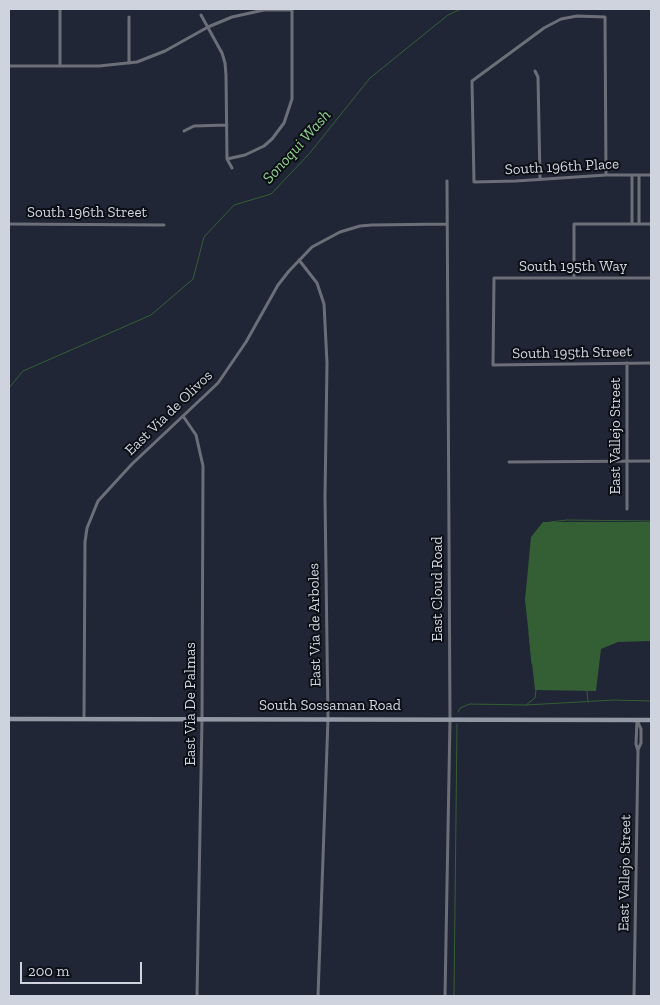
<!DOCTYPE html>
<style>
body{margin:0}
#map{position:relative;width:660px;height:1005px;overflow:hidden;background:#202635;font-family:"Zilla Slab",serif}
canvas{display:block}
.frame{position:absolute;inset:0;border:10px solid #cfd3dd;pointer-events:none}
.scale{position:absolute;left:20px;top:962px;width:122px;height:22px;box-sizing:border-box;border:2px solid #cfd3dd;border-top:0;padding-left:6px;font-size:15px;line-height:18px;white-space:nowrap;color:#cfd3dd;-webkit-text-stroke:4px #0d0f16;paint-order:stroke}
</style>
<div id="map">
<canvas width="660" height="1005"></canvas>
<div class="frame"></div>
<div class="scale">200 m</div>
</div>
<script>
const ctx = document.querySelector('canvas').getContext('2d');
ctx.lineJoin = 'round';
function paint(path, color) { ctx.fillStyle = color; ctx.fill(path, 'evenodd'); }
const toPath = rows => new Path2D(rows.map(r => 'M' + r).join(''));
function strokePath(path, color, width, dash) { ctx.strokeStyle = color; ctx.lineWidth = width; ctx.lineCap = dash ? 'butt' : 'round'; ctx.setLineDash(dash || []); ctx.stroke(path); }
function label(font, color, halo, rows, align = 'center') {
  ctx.font = font + ' "Zilla Slab",serif'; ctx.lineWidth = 4; ctx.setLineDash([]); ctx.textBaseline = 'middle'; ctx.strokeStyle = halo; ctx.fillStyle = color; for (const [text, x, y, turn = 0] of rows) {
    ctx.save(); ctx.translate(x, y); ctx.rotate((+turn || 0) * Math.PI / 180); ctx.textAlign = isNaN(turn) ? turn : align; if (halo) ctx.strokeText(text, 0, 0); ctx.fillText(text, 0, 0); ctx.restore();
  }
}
paint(toPath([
 [543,522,651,522,651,641,618,642,601,649,596,691,535,690,525,600,531,537]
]), '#345f34');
strokePath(toPath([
 [9,388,23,371,151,315,193,279,204,237,234,205,271,194,309,154,370,78,448,15,461,9],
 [550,522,567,520,651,521],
 [529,633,532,664],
 [587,691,588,702],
 [526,705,535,698,536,690],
 [458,712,460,708,470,704,526,705,614,700,651,701],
 [454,996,457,724]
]), '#345f34', 1);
strokePath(toPath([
 [60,9,60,66],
 [201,15,222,53,225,63,226,75,227,159,232,168],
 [129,17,129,63],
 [9,66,99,66,137,62,165,51,208,27,232,17,264,10,292,10],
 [535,71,538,77,540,179],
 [184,131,194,126,227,125],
 [227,159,245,155,264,146,272,139,284,123,292,99,292,9],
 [606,175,605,17,577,16,561,19,544,28,472,81,474,182,516,181,606,175,651,175],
 [632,175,632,224],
 [639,175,639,224],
 [9,224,164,225],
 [299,260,317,283,324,304,327,363,325,497,328,719,318,996],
 [574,278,574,224,651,224],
 [651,278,494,278,493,365,651,363],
 [627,363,627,509],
 [183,416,196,435,203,466,202,719,197,996],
 [509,462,651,461],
 [84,718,85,542,87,528,98,501,132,464,218,383,246,342,278,285,289,271,312,247,340,232,360,226,372,225,447,224],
 [637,720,641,729,641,743,638,750],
 [445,996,450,719,447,181],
 [634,996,638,751,636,744,637,720]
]), '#6c6f77', 3);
strokePath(toPath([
 [9,719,651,720]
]), '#9398a5', 4.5);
label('15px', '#cfd3dd', '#0d0f16', [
 ["South 196th Place",562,167,-3],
 ["South 196th Street",87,213],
 ["South 195th Way",573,267],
 ["South 195th Street",572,353,-1],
 ["East Via de Olivos",169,413,-44],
 ["East Vallejo Street",616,436,-90],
 ["East Cloud Road",438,589,-90],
 ["East Via de Arboles",315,625,-91],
 ["East Via De Palmas",191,704,-90],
 ["South Sossaman Road",330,706],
 ["East Vallejo Street",625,873,-89]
]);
label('italic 16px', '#91d290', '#0d0f16', [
 ["Sonoqui Wash",297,147,-48]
]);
</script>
